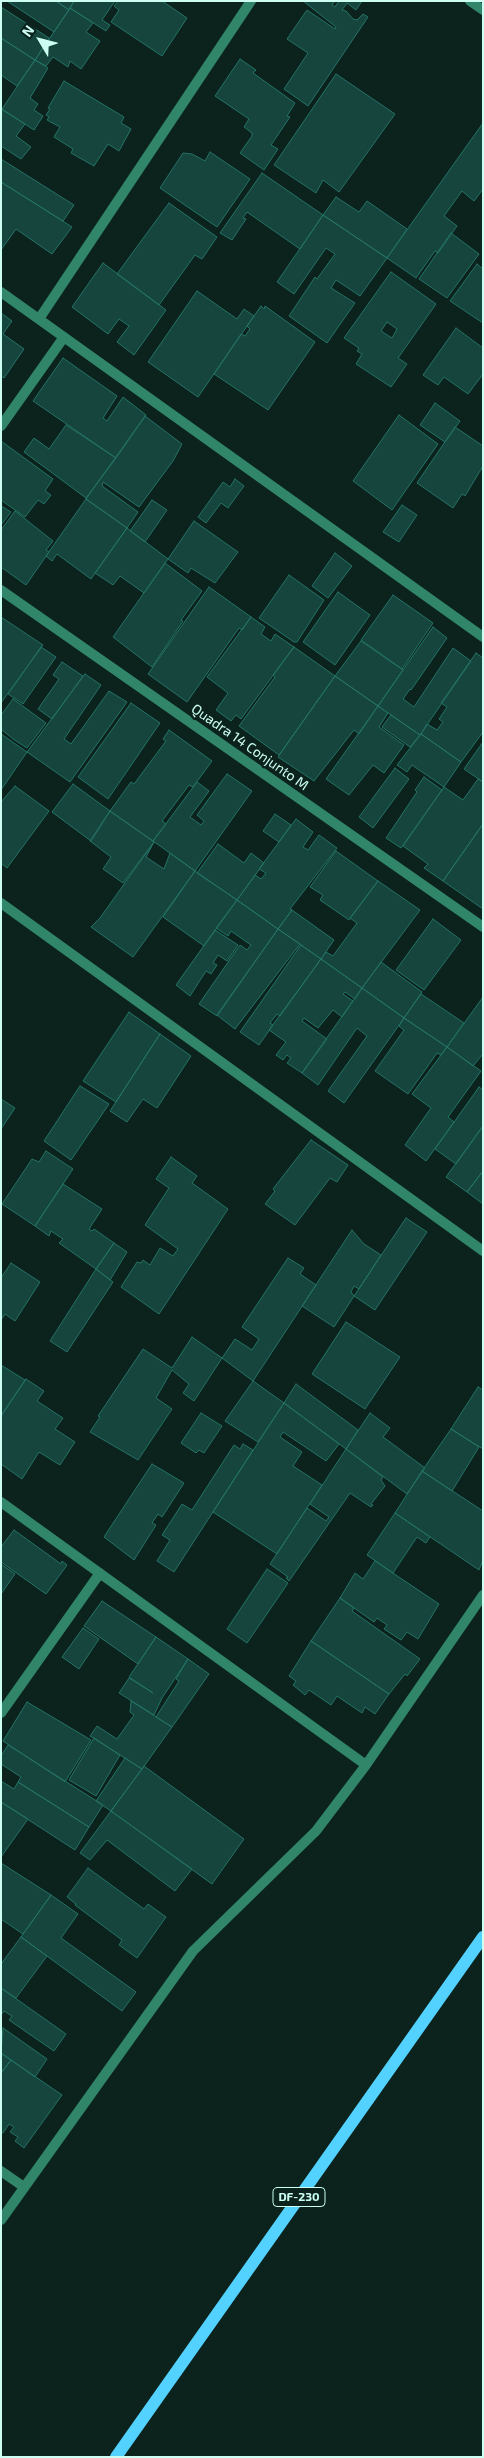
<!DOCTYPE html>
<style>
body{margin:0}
#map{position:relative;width:484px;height:2458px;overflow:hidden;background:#0b221d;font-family:"Exo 2",sans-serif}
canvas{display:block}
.frame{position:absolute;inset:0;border:2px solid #ccfff2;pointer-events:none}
.north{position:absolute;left:15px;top:15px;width:50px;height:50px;-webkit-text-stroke:4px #0b221d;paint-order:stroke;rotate:307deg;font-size:14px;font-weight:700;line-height:20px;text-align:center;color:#ccfff2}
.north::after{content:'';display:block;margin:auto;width:18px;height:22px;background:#ccfff2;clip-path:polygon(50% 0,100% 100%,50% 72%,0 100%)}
</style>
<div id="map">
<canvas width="484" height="2458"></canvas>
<div class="frame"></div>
<div class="north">N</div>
</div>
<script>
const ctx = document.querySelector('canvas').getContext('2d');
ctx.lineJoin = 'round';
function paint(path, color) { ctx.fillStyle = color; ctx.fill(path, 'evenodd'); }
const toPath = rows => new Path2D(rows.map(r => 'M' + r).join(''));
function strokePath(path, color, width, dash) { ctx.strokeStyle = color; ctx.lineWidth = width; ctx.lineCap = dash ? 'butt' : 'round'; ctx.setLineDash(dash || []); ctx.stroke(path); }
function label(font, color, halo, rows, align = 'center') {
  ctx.font = font + ' "Exo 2",sans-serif'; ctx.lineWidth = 5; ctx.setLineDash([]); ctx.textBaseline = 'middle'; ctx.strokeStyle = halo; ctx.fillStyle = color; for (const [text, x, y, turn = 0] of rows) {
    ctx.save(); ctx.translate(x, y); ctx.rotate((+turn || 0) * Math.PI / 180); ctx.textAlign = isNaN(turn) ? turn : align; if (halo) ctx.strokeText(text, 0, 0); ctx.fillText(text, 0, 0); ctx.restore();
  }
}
const building = toPath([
 [7,1,56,1,69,10,54,32,7,1],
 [56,1,74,1,69,10,56,1],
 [74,1,115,1,102,20,110,25,106,31,70,8,74,1],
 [118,1,162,1,187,18,162,56,111,22,119,10,114,6,118,1],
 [303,1,335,1,332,5,335,7,339,1,362,1,356,10,347,3,342,10,346,11,353,19,357,20,363,14,368,17,308,106,284,89,308,53,287,39,307,10,335,29,336,27,303,1],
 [1,7,49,38,35,60,1,38,1,7],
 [70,8,93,23,86,32,100,41,81,69,70,61,68,67,53,57,46,66,35,60,70,8],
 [1,38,35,60,17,86,1,75,1,38],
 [240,59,256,70,253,73,295,103,287,116,290,117,271,145,278,149,264,170,240,153,252,136,252,133,244,127,249,119,215,96,240,59],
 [35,60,48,68,30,98,38,104,34,110,43,116,34,130,2,109,35,60],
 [336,74,395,114,339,192,323,180,316,193,274,165,336,74],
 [64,81,124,117,121,123,131,129,119,151,108,144,94,166,71,153,73,149,54,137,60,127,47,120,49,117,46,115,50,109,48,108,64,81],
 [1,109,25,124,16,136,31,147,21,159,1,146,1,109],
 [483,123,483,189,474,201,462,191,444,216,457,226,438,253,435,251,416,278,387,258,483,123],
 [210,152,250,179,217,227,160,188,183,153,192,154,205,161,210,152],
 [1,159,74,205,63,221,1,182,1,159],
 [262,173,323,215,300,249,247,212,243,218,246,219,232,240,220,233,262,173],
 [1,182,72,227,52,254,16,229,1,250,1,182],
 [336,197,359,212,367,201,407,229,387,258,323,215,336,197],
 [169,203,217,237,202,259,195,255,159,305,117,274,169,203],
 [323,215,387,258,360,296,336,280,331,288,355,303,327,343,289,316,315,277,317,279,335,254,326,248,294,294,277,282,323,215],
 [451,233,479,254,447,298,419,279,451,233],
 [103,263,166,310,134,355,117,342,129,326,119,319,108,334,72,307,103,263],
 [477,264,483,269,483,323,450,301,477,264],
 [391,272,436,304,398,358,407,364,391,387,356,364,362,354,357,351,359,348,344,338,391,272],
 [387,322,397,329,392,338,381,331,387,322],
 [197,291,237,319,244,309,254,316,198,397,148,362,197,291],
 [261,306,264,309,265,306,315,342,268,410,214,374,241,334,245,336,250,329,247,326,261,306],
 [1,313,12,321,3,334,24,349,4,378,1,376,1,313],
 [456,328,483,348,483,374,468,394,444,377,438,385,423,375,456,328],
 [63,358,117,396,103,418,107,421,123,397,146,415,116,458,33,401,63,358],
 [435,403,460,421,445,442,420,425,435,403],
 [399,415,438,444,392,510,353,481,399,415],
 [145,416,182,444,173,461,139,507,103,482,102,486,138,512,127,528,86,499,145,416],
 [66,425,116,458,86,498,24,452,34,438,49,449,66,425],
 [455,427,483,446,483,466,465,496,462,494,453,508,417,483,455,427],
 [1,441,53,479,45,491,51,495,44,504,38,500,25,517,1,500,1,441],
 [235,479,244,486,228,508,221,503,206,523,198,517,223,482,230,487,235,479],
 [86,499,127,528,91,579,57,554,52,561,46,556,86,499],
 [152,500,167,510,145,542,130,531,152,500],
 [402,505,417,515,399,542,383,532,402,505],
 [1,506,11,512,1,525,1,506],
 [15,511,53,541,46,550,49,552,26,585,1,567,1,530,15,511],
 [194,521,238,552,215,583,191,568,188,573,168,559,194,521],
 [127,528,168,559,144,593,120,576,113,585,95,573,127,528],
 [335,553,352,566,328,598,312,586,335,553],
 [165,563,202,591,181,620,183,621,152,667,113,637,165,563],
 [289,575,324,600,297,642,294,642,259,618,289,575],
 [209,587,251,617,242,630,239,628,187,702,148,674,209,587],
 [338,592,370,615,335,665,303,642,338,592],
 [393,595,433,623,402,669,361,640,393,595],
 [1,617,43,645,1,703,1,617],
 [251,617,265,627,261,634,271,641,275,634,294,647,241,719,236,715,231,721,216,710,228,693,207,677,251,617],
 [433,627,447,638,411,690,410,689,403,699,414,707,453,648,471,661,420,735,378,706,433,627],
 [361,641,403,670,378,706,335,676,361,641],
 [41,647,56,657,23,704,8,694,41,647],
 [294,647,335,676,279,755,239,726,275,677,273,675,294,647],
 [476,653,483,658,483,732,461,762,421,734,427,724,437,730,443,722,439,719,447,707,441,703,476,653],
 [62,662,83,676,52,719,38,709,59,679,53,675,62,662],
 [85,674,101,685,64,739,71,744,109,691,127,702,70,782,27,752,85,674],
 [335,676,378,706,359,734,354,730,314,781,278,757,335,676],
 [13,699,46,723,27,748,13,739,1,729,1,715,13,699],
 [131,703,160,723,108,799,78,777,131,703],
 [378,706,388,713,379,727,404,745,384,773,373,765,349,795,326,779,378,706],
 [391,715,420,735,410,747,382,727,391,715],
 [169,730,212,761,193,787,189,785,162,821,166,824,153,841,110,811,131,782,134,784,166,741,163,739,169,730],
 [1,734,27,752,1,790,1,734],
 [421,734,461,762,444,787,412,765,407,772,397,765,421,734],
 [483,742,483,782,464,769,483,742],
 [395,768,409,779,373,828,359,817,395,768],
 [227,774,252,791,195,871,153,841,197,782,209,791,190,817,201,825,204,821,197,815,227,774],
 [424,777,442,790,401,848,386,838,417,792,415,790,424,777],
 [478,779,483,782,483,824,443,881,424,868,428,864,403,846,444,787,463,800,478,779],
 [73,784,110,811,91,841,52,812,73,784],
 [15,786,49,811,7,868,1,863,1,802,15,786],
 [110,811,154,842,123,883,103,869,111,857,90,841,110,811],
 [275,814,291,825,279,842,263,831,275,814],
 [296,819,313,832,303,847,308,850,319,835,337,848,290,909,292,910,278,929,237,900,255,875,261,879,266,873,259,869,296,819],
 [483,824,483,909,443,881,483,824],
 [154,842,146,857,164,869,170,853,195,871,133,957,91,927,100,918,154,842],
 [218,844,244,863,251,853,264,863,237,900,197,873,218,844],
 [336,851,378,881,349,920,320,900,323,895,310,887,336,851],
 [195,871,237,900,204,946,163,917,195,871],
 [378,881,420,910,362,988,321,959,326,952,333,956,357,923,350,918,378,881],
 [237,900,278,929,217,1016,199,1004,240,945,247,950,251,945,231,931,228,936,216,928,237,900],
 [292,910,334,940,321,959,278,929,292,910],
 [433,919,461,940,424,990,396,970,433,919],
 [278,929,300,944,235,1029,217,1015,278,929],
 [215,930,238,945,227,961,218,955,213,963,217,965,211,974,206,971,190,996,176,985,215,930],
 [301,945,321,959,280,1016,277,1014,270,1023,273,1025,259,1045,240,1032,301,945],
 [321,959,362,988,355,999,345,992,343,994,353,1001,342,1017,333,1010,318,1028,304,1018,302,1021,327,1039,302,1073,287,1063,291,1058,287,1055,283,1060,276,1055,286,1042,269,1030,321,959],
 [381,962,422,992,404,1018,362,988,381,962],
 [362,988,404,1018,344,1103,328,1091,367,1036,357,1028,318,1085,302,1073,362,988],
 [421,994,464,1023,447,1047,404,1018,421,994],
 [483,997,483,1054,473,1066,447,1047,483,997],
 [129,1012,160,1034,116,1102,83,1081,129,1012],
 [404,1018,447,1047,441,1055,437,1053,408,1094,375,1071,404,1030,399,1026,404,1018],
 [160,1034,191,1056,157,1108,143,1099,127,1122,110,1111,160,1034],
 [447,1047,481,1071,448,1117,454,1122,426,1161,405,1145,431,1108,412,1094,447,1047],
 [80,1086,109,1104,71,1160,44,1141,80,1086],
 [479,1087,483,1090,483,1126,456,1164,435,1149,479,1087],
 [1,1099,15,1108,1,1129,1,1099],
 [483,1126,483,1171,467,1192,446,1177,483,1126],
 [311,1140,348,1165,337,1182,330,1178,295,1225,265,1204,275,1191,273,1189,311,1140],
 [46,1151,73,1169,35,1226,2,1204,32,1159,39,1162,46,1151],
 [171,1157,197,1176,192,1183,228,1209,159,1314,121,1287,137,1262,141,1263,143,1260,150,1265,160,1248,173,1256,178,1249,145,1225,169,1188,156,1179,171,1157],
 [483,1171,483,1204,467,1192,483,1171],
 [63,1184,102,1209,89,1229,92,1231,94,1229,114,1243,96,1269,59,1243,63,1239,51,1231,49,1236,35,1226,63,1184],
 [406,1218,427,1232,375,1310,354,1296,406,1218],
 [352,1230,364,1244,381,1255,359,1289,354,1286,351,1292,354,1296,334,1327,302,1306,352,1230],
 [114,1243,127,1252,110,1280,96,1269,114,1243],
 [288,1258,304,1268,300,1274,316,1285,253,1381,222,1358,235,1339,252,1350,259,1339,242,1327,288,1258],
 [11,1263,40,1282,15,1321,5,1314,1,1320,1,1278,11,1263],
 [96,1269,113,1282,67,1352,50,1341,96,1269],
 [346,1322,400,1357,365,1409,312,1374,346,1322],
 [192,1337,222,1358,194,1401,183,1393,189,1384,172,1370,156,1398,172,1409,138,1460,90,1432,100,1417,98,1416,143,1349,172,1368,192,1337],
 [1,1365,25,1380,1,1416,1,1365],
 [26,1379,44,1391,37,1401,63,1418,55,1429,75,1442,60,1465,39,1452,22,1479,1,1464,1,1416,26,1379],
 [253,1381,284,1403,258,1442,225,1421,253,1381],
 [296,1384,358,1430,346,1449,284,1403,296,1384],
 [478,1387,483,1390,483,1449,451,1429,478,1387],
 [284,1403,339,1444,326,1461,283,1432,280,1437,302,1452,293,1466,322,1485,277,1554,213,1512,284,1403],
 [201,1413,222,1426,204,1453,199,1450,196,1453,181,1443,201,1413],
 [370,1413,390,1428,383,1437,425,1468,407,1494,346,1449,370,1413],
 [451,1429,479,1447,452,1491,422,1471,451,1429],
 [243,1444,253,1450,174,1572,157,1561,170,1540,162,1535,182,1504,192,1510,234,1445,240,1449,243,1444],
 [346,1449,383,1477,381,1480,385,1486,371,1504,373,1505,371,1507,350,1493,289,1581,286,1578,288,1577,270,1564,307,1508,326,1521,329,1517,310,1504,346,1449],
 [152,1464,184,1483,162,1517,158,1514,152,1523,156,1525,134,1560,104,1537,152,1464],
 [422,1471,483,1511,483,1560,479,1570,395,1513,422,1471],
 [395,1513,430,1537,426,1543,417,1537,393,1573,367,1555,395,1513],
 [14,1530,61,1564,62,1561,67,1565,46,1594,1,1562,1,1547,14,1530],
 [375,1561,439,1604,418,1639,407,1632,401,1640,384,1629,387,1625,377,1618,374,1622,340,1598,355,1573,363,1579,375,1561],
 [1,1564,15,1574,1,1594,1,1564],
 [267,1569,288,1583,247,1643,227,1629,267,1569],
 [340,1598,354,1608,352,1611,420,1659,407,1676,405,1674,389,1694,311,1641,340,1598],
 [102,1601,156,1637,138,1664,84,1626,102,1601],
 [83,1628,99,1639,79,1669,62,1657,83,1628],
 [156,1637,188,1659,162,1698,154,1715,119,1693,129,1678,153,1693,129,1677,156,1637],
 [311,1641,389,1694,375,1714,365,1707,362,1713,337,1696,331,1705,309,1690,305,1695,293,1685,296,1681,289,1676,311,1641],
 [188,1659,209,1674,172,1727,156,1717,179,1681,176,1679,188,1659],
 [131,1701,172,1727,142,1769,90,1736,97,1726,117,1739,134,1715,130,1712,131,1701],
 [27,1702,91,1740,65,1782,3,1741,27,1702],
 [94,1738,120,1755,96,1796,69,1780,94,1738],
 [8,1745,103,1805,89,1827,18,1782,21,1777,1,1764,1,1756,8,1745],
 [125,1758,142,1769,111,1811,96,1801,125,1758],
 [144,1766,244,1839,212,1884,111,1811,144,1766],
 [1,1781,14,1789,18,1782,89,1827,75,1850,1,1802,1,1781],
 [1,1802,28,1819,1,1857,1,1802],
 [111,1811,192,1869,175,1891,107,1840,90,1860,80,1853,111,1811],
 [1,1863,51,1895,23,1934,1,1919,1,1863],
 [88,1868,144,1909,148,1904,166,1917,137,1958,119,1945,122,1940,75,1905,76,1904,67,1897,88,1868],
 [51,1895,78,1914,61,1938,136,1992,122,2011,21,1937,51,1895],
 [21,1937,47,1956,16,1998,1,1988,1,1964,21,1937],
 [1,1988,66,2034,54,2051,9,2020,12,2016,4,2011,1,2015,1,1988],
 [3,2028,47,2059,35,2077,1,2053,3,2028],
 [1,2053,11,2060,1,2073,1,2053],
 [11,2060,62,2095,24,2148,15,2141,18,2137,10,2132,14,2127,9,2124,3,2133,1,2132,1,2073,11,2060]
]);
paint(building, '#15453d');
strokePath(building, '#257366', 1);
strokePath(toPath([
 [470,1,483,10],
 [1,292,483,637],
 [39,319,251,1],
 [1,426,64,337],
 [1,590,483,927],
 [1,903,483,1251],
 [1,1502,366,1765],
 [1,1713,100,1573],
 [1,2171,24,2187],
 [1,2220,193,1951,316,1831,366,1765,483,1595]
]), '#31866a', 10);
strokePath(toPath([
 [116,2457,483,1937]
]), '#53d2ff', 12);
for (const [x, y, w] of [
 [299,2197,52]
]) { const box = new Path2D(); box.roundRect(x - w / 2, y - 9.5, w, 19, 4); ctx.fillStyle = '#0b221d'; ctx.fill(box); strokePath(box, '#ccfff2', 1); }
label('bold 12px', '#ccfff2', null, [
 ["DF-230",299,2197]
]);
label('14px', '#ccfff2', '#0b221d', [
 ["Quadra 14 Conjunto M",250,747,35]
]);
</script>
